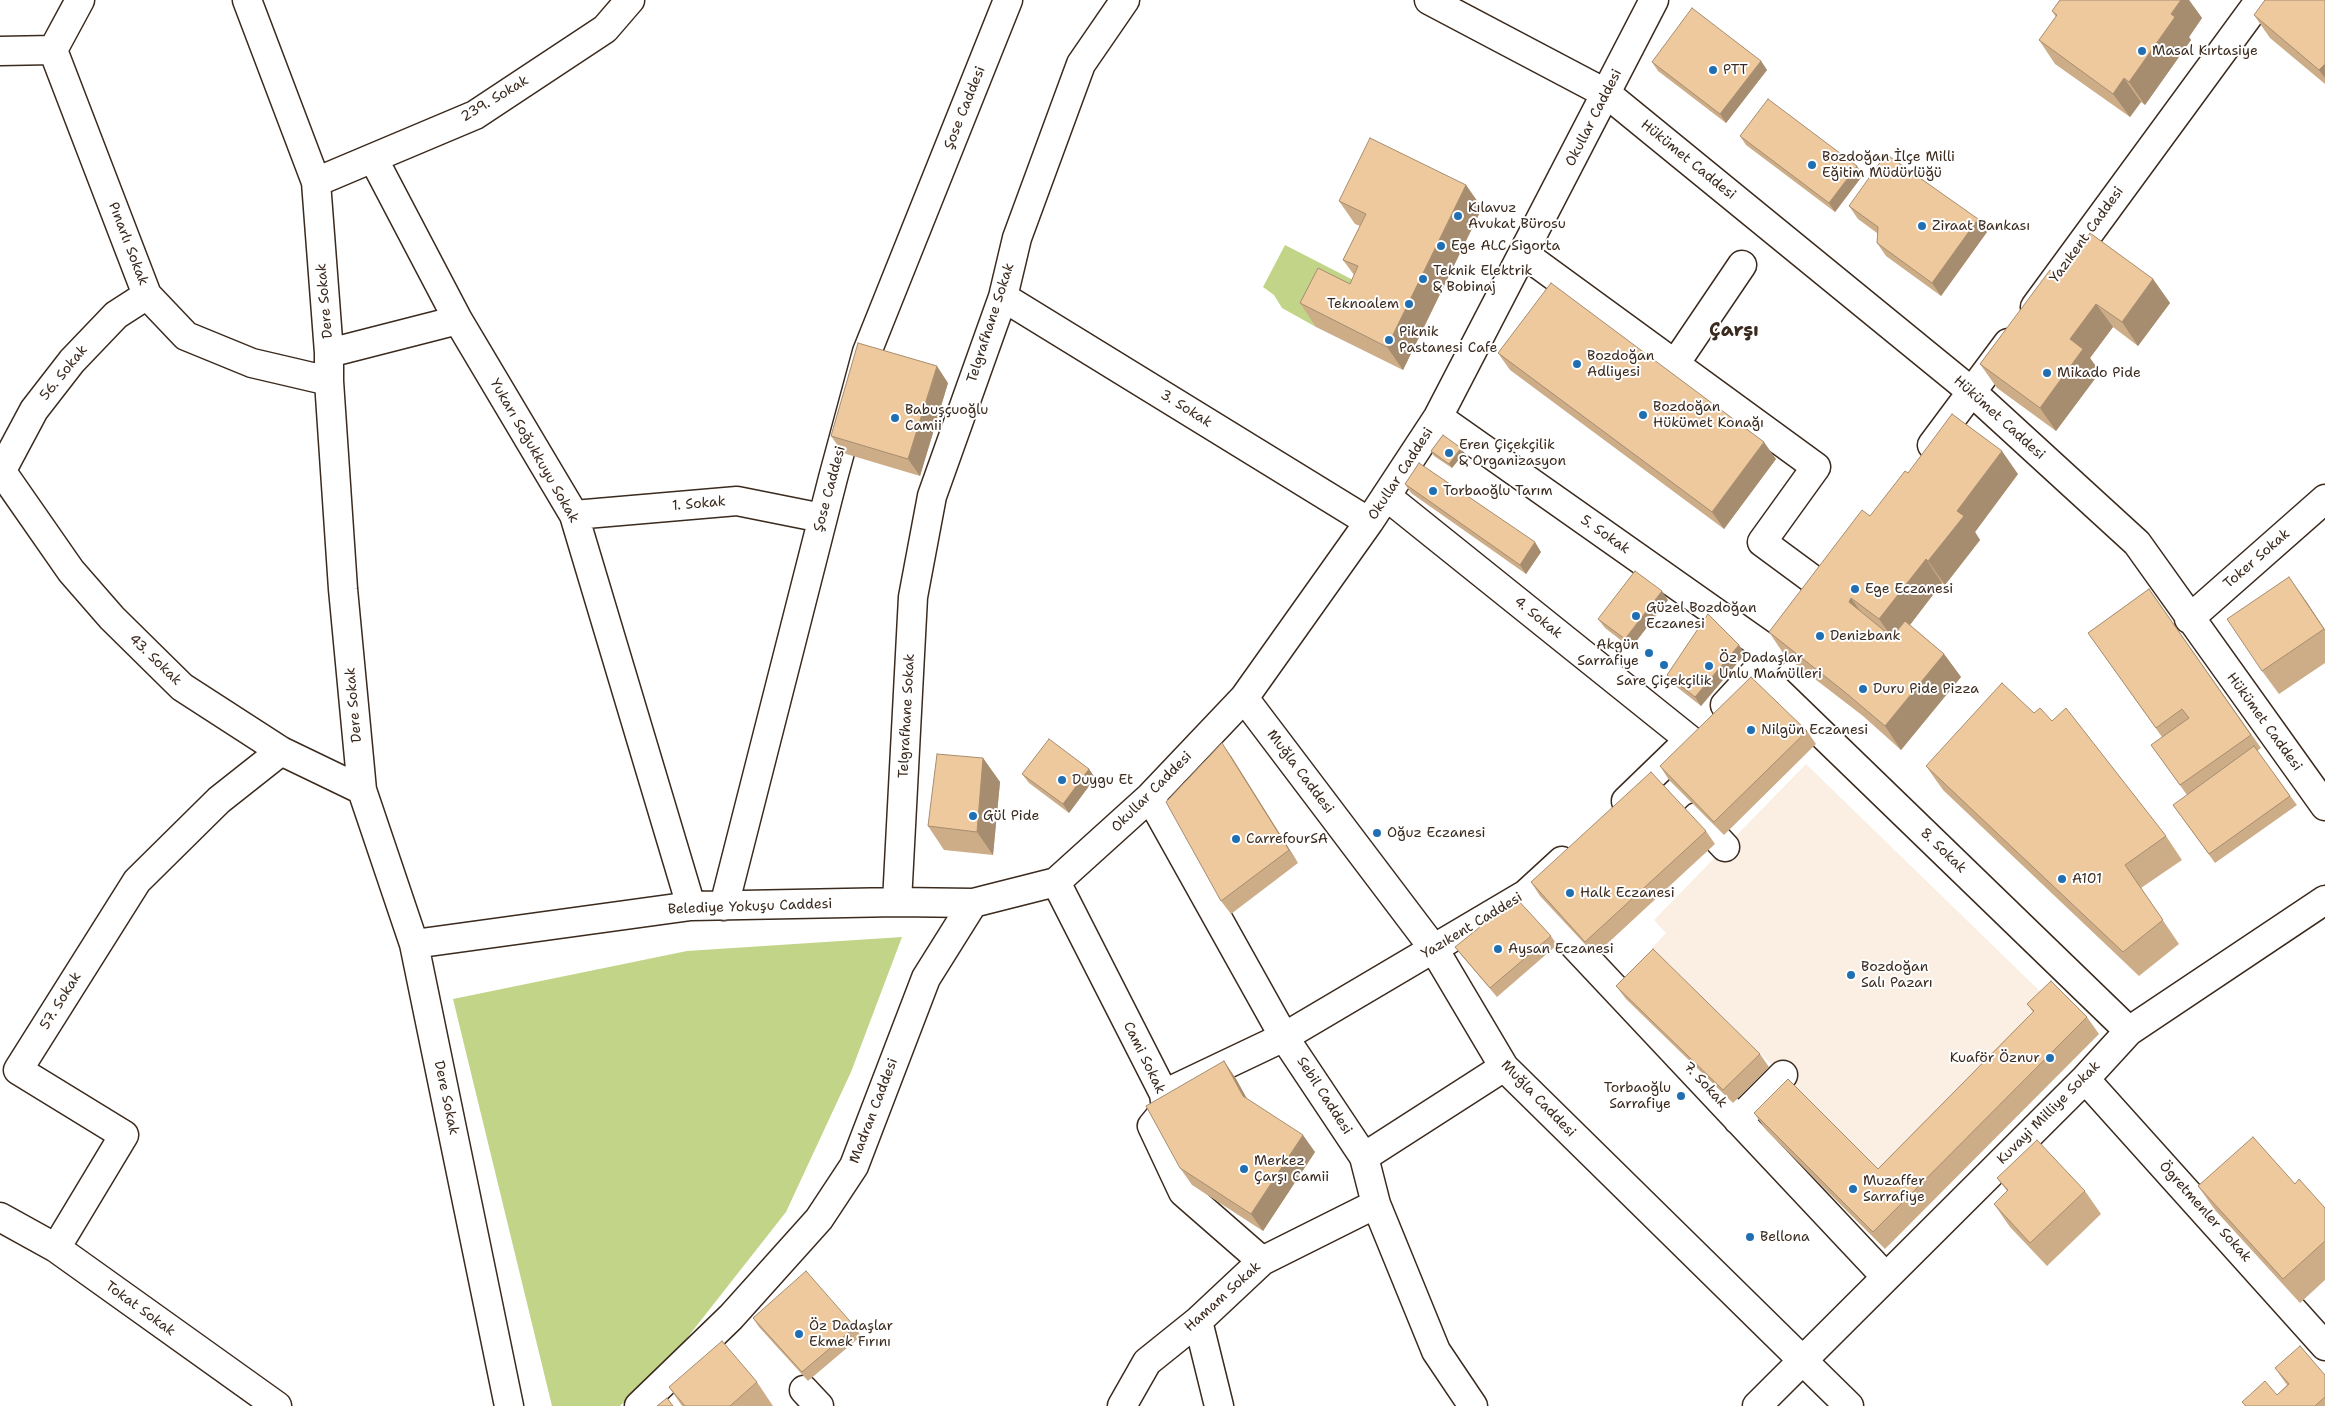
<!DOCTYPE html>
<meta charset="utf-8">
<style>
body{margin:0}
canvas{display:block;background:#fff}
</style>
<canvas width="2325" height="1406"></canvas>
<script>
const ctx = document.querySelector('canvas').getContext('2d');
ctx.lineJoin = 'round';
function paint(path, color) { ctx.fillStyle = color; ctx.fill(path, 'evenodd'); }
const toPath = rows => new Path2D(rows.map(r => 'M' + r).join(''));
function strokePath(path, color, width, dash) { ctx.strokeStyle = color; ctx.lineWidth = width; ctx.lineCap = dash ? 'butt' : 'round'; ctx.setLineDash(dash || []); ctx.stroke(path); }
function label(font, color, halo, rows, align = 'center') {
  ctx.font = font + ' "Shantell Sans",sans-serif'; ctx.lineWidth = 4; ctx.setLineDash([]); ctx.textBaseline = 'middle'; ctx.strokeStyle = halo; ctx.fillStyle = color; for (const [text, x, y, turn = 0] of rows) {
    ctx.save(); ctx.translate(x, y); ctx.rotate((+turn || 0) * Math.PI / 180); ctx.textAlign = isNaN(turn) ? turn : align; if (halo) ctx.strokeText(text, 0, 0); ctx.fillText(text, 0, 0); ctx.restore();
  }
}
paint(toPath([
 [1806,764,2051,1002,1891,1181,1652,948,1666,933,1654,920]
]), '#faefe2');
paint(toPath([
 [1285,245,1359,283,1334,291,1316,327,1282,308,1274,295,1263,287],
 [902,937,851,1072,786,1212,676,1352,620,1406,552,1406,453,999,687,951]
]), '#c1d488');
const minor = toPath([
 [247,0,316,182,329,353,329,381,343,589,362,790,414,944,509,1406],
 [1429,0,1607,94,1972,392,2137,543,2325,806],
 [53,50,147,295,186,336,252,363,329,381],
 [53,50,80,0],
 [0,51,53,50],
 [373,158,458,320,574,515,691,906],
 [316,182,475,115,605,29,630,0],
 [1524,254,1816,467,1762,542,1823,587],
 [1003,297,1369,522],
 [2035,307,2260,0],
 [329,353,458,320],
 [1675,364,1742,265],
 [1438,417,1773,653],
 [1932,445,2008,343],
 [0,469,71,571,112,618,182,687,281,751,362,790],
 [2,470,34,410,72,361,116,315,147,295],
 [1386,496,1690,740],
 [574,515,737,501,822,518],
 [2189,619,2325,499],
 [1757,671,2129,1031],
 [1244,698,1434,949,1504,1067,1849,1406],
 [1725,705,1773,653,1801,616],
 [1150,797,1284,1037,1364,1157,1376,1204,1436,1351,1473,1406],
 [1626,801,1687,742],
 [1697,817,1725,847],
 [1056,882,1164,1094,1166,1109,1152,1126,1183,1192,1262,1261],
 [1526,894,1885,1276],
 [897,902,913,597,932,496,1003,297,1017,238,1081,64,1125,0],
 [724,906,833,478,867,352,1008,0],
 [414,944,691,906,897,902,973,903,1056,882,1150,797,1244,698,1369,522,1438,417,1654,0],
 [2085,1079,2325,1346],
 [1164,1094,1284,1037,1526,894,1562,861],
 [1738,1120,1783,1075],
 [1364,1157,1504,1067],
 [0,1217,56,1248,277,1406],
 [56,1248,124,1135,18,1070,137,881,219,800,281,751],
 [1198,1321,1219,1406],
 [804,1390,819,1406],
 [639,1406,731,1317,819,1219,854,1166,926,978,973,903],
 [1122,1406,1147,1362,1198,1321,1262,1261,1376,1204],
 [1757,1406,2085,1079,2129,1031,2325,900]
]);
strokePath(minor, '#3b2a1e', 31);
strokePath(minor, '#fff', 28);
paint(toPath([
 [2060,0,2189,0,2202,18,2189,37,2191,40,2145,105,2141,102,2130,117,2055,64,2039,40,2056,17,2052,11],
 [2325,0,2325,84,2270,38,2254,15],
 [1761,61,1767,70,1726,123,1658,71,1652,62],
 [1740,136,1863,175,1835,212,1746,145],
 [1466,185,1482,208,1403,370,1316,327,1300,303,1350,284,1354,275,1343,260,1360,226,1355,224,1339,201],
 [1849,206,1978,219,1987,232,1941,296,1886,256,1877,243,1877,233,1858,219],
 [2058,276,2153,279,2170,303,2138,346,2113,327,2090,358,2100,372,2056,431,1997,388,1980,364],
 [1498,353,1776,459,1724,529,1510,370],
 [948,383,920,476,843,453,831,436],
 [1431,451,1464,453,1452,468,1434,456],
 [1908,473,2018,474,1975,532,1980,540,1945,585,1942,583,1910,625,1944,654,1961,677,1901,750,1863,716,1785,656,1769,632],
 [1405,484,1541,552,1526,574,1411,493],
 [2149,589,2261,748,2257,751,2297,805,2215,863,2173,805,2187,795,2151,745,2162,737,2088,633],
 [1668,600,1631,648,1605,628,1598,619],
 [2306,601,2325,630,2325,663,2279,694,2262,671],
 [1739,645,1745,654,1701,706,1673,684,1667,675],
 [2034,713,2052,721,2166,836,2182,860,2141,888,2179,944,2139,976,1943,790,1926,766],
 [1807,731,1816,744,1724,835,1669,780,1660,766],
 [1231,756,1298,863,1231,914,1221,901],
 [983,758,1000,782,993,855,944,850,928,826],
 [1089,769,1095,778,1069,813,1029,783,1022,774],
 [1706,831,1715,844,1595,955,1540,896,1531,882],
 [1551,936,1557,945,1497,997,1462,956,1455,947],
 [1616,986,1760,1054,1769,1067,1733,1103,1626,999],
 [2027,1004,2087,1017,2099,1034,1885,1249,1766,1130,1754,1113,1878,1169,2033,1012],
 [1224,1061,1236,1079,1247,1099,1315,1152,1263,1231,1192,1185,1180,1168],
 [1997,1178,2085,1191,2101,1214,2047,1266,2010,1227,1994,1204,2007,1191],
 [2295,1184,2325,1208,2325,1280,2300,1303,2215,1210,2198,1186],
 [753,1318,855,1327,861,1336,808,1381,759,1327],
 [2275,1368,2325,1375,2325,1406,2245,1406,2242,1402,2277,1395,2287,1385],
 [757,1382,773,1406,682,1406,669,1387]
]), '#cdad88');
paint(toPath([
 [2181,0,2189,0,2202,18,2189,37,2191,40,2145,105,2129,82,2171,14],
 [1761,61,1767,70,1726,123,1720,114],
 [2325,64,2325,78,2319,70],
 [2124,78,2141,102,2130,117,2113,94],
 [1857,166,1863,175,1835,212,1829,203],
 [1466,185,1482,208,1403,370,1387,347],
 [1978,219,1987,232,1941,296,1932,283],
 [2153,279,2170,303,2138,346,2122,322],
 [2096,304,2113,327,2090,358,2100,372,2056,431,2040,408,2070,339],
 [937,366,948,383,920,476,908,459],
 [1764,442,1776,459,1724,529,1712,512],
 [1461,448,1464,453,1452,468,1449,464],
 [2002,451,2018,474,1975,532,1980,540,1945,585,1928,561,1957,511],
 [1535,542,1541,552,1526,574,1520,565],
 [1926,559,1942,583,1896,643,1879,619],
 [2289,577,2306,601,2325,630,2325,631],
 [1662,591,1668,600,1631,648,1625,639],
 [1851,598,1868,622,1849,602],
 [1739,645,1745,654,1701,706,1695,697],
 [1944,654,1961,677,1901,750,1885,726],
 [1222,743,1231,756,1298,863,1289,850],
 [983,758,1000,782,993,855,977,832],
 [1089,769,1095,778,1069,813,1063,804],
 [1224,1061,1236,1079,1255,1113,1243,1096],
 [1303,1135,1315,1152,1263,1231,1251,1214]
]), '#a78d6f');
const building = toPath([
 [2060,0,2181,0,2171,14,2175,17,2129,82,2124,78,2113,94,2039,40,2057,15,2052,11,2060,0],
 [2265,0,2325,0,2325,64,2319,70,2254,15,2265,0],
 [1692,8,1761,61,1720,114,1652,62,1692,8],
 [1768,99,1857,166,1829,203,1740,136,1768,99],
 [1370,138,1466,185,1387,347,1300,303,1318,268,1350,284,1358,266,1343,260,1366,214,1339,201,1370,138],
 [1886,154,1978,219,1932,283,1877,243,1878,227,1849,206,1886,154],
 [2090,233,2153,279,2122,322,2096,304,2070,339,2083,349,2040,408,1980,364,2050,270,2058,276,2090,233],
 [1551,283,1764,442,1712,512,1498,353,1551,283],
 [858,343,937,366,908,459,831,436,858,343],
 [1952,414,2002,451,1957,511,1964,516,1928,561,1926,559,1879,619,1851,598,1849,602,1892,637,1905,621,1944,654,1885,726,1846,693,1769,632,1862,510,1870,516,1905,471,1908,473,1952,414],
 [1443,435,1461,448,1449,464,1431,451,1443,435],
 [1419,463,1535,542,1520,565,1405,484,1419,463],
 [1635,571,1662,591,1625,639,1598,619,1635,571],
 [2289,577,2324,629,2262,671,2227,619,2289,577],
 [2149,589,2251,735,2180,785,2151,745,2189,718,2182,709,2156,728,2088,633,2149,589],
 [1708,614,1739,645,1695,697,1667,675,1708,614],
 [1751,677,1807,731,1714,822,1660,766,1751,677],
 [2002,683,2034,713,2040,708,2052,721,2066,708,2166,836,2125,865,2163,920,2123,952,1926,766,2002,683],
 [1049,739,1089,769,1063,804,1022,774,1049,739],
 [1222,743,1289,850,1221,901,1166,802,1222,743],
 [2254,746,2290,796,2209,854,2173,805,2254,746],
 [937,754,983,758,977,832,928,826,937,754],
 [1651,772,1706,831,1585,942,1531,882,1651,772],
 [1516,898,1551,936,1490,988,1455,947,1516,898],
 [1653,949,1760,1054,1723,1090,1616,986,1653,949],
 [2051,981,2087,1017,1873,1232,1754,1113,1788,1079,1878,1169,2034,1011,2027,1004,2051,981],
 [1224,1061,1243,1096,1303,1135,1251,1214,1180,1168,1146,1106,1224,1061],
 [2253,1137,2295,1184,2299,1179,2325,1208,2325,1241,2283,1279,2198,1186,2253,1137],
 [2037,1140,2085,1191,2030,1243,1994,1204,2008,1190,1997,1178,2037,1140],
 [806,1271,855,1327,802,1372,753,1318,806,1271],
 [722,1341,757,1382,730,1406,685,1406,669,1387,722,1341],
 [2300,1346,2325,1375,2325,1397,2315,1406,2246,1406,2242,1402,2265,1381,2277,1395,2289,1384,2275,1368,2300,1346],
 [667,1398,673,1406,657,1406,667,1398]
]);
paint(building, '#eec99e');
strokePath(building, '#a78d6f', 1);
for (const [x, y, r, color] of [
 [2142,51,5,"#1f6fb2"],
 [1713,70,5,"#1f6fb2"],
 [1812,165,5,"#1f6fb2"],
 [1458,216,5,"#1f6fb2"],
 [1922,226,5,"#1f6fb2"],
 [1441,246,5,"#1f6fb2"],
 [1423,279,5,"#1f6fb2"],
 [1409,304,5,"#1f6fb2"],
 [1389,340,5,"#1f6fb2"],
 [1577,364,5,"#1f6fb2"],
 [2047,373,5,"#1f6fb2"],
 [1643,415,5,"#1f6fb2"],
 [895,418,5,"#1f6fb2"],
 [1449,453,5,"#1f6fb2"],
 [1433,491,5,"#1f6fb2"],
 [1855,589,5,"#1f6fb2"],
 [1636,616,5,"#1f6fb2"],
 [1820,636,5,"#1f6fb2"],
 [1649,653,5,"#1f6fb2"],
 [1664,665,5,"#1f6fb2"],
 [1709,666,5,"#1f6fb2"],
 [1863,689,5,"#1f6fb2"],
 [1751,730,5,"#1f6fb2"],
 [1062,780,5,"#1f6fb2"],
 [973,816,5,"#1f6fb2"],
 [1377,833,5,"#1f6fb2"],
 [1236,839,5,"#1f6fb2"],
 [2062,879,5,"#1f6fb2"],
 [1570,893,5,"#1f6fb2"],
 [1498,949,5,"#1f6fb2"],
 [1851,975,5,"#1f6fb2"],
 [2050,1058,5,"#1f6fb2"],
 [1681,1096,5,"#1f6fb2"],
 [1244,1169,5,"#1f6fb2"],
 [1853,1189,5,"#1f6fb2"],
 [1750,1237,5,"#1f6fb2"],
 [799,1334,5,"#1f6fb2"]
]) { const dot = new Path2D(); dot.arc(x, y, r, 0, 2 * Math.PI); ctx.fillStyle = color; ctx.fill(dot); strokePath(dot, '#fff', 2); }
label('14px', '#3b2a1e', '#fff', [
 ["Masal Kırtasiye",2152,51],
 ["PTT",1723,70],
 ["Bozdoğan İlçe Milli",1822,157],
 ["Eğitim Müdürlüğü",1822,173],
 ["Kılavuz",1468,208],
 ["Avukat Bürosu",1468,224],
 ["Ziraat Bankası",1932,226],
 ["Ege ALC Sigorta",1451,246],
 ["Teknik Elektrik",1433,271],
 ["& Bobinaj",1433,287],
 ["Teknoalem",1399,304,"right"],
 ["Piknik",1399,332],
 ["Pastanesi Cafe",1399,348],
 ["Bozdoğan",1587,356],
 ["Adliyesi",1587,372],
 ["Mikado Pide",2057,373],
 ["Bozdoğan",1653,407],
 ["Hükümet Konağı",1653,423],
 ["Babuşçuoğlu",905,410],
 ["Camii",905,426],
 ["Eren Çiçekçilik",1459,445],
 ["& Organizasyon",1459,461],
 ["Torbaoğlu Tarım",1443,491],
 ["Ege Eczanesi",1865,589],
 ["Güzel Bozdoğan",1646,608],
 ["Eczanesi",1646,624],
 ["Denizbank",1830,636],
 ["Akgün",1639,645,"right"],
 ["Sarrafiye",1639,661,"right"],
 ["Öz Dadaşlar",1719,658],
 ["Unlu Mamülleri",1719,674],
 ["Sare Çiçekçilik",1664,681,"center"],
 ["Duru Pide Pizza",1873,689],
 ["Nilgün Eczanesi",1761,730],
 ["Duygu Et",1072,780],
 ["Gül Pide",983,816],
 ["Oğuz Eczanesi",1387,833],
 ["CarrefourSA",1246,839],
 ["A101",2072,879],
 ["Halk Eczanesi",1580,893],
 ["Aysan Eczanesi",1508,949],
 ["Bozdoğan",1861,967],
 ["Salı Pazarı",1861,983],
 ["Kuaför Öznur",2040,1058,"right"],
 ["Torbaoğlu",1671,1088,"right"],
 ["Sarrafiye",1671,1104,"right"],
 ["Merkez",1254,1161],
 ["Çarşı Camii",1254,1177],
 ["Muzaffer",1863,1181],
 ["Sarrafiye",1863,1197],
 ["Bellona",1760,1237],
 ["Öz Dadaşlar",809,1326],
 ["Ekmek Fırını",809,1342]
], 'left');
label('14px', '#3b2a1e', '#fff', [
 ["239. Sokak",495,99,-31],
 ["Şose Caddesi",965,108,-68],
 ["Okullar Caddesi",1594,118,-63],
 ["Hükümet Caddesi",1688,160,39],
 ["Yazıkent Caddesi",2087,235,-54],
 ["Pınarlı Sokak",128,244,69],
 ["Dere Sokak",325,301,-95],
 ["Telgrafhane Sokak",991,323,-72],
 ["56. Sokak",64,373,-51],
 ["3. Sokak",1186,409,32],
 ["Hükümet Caddesi",1999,418,42],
 ["Yukarı Soğukkuyu Sokak",534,451,60],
 ["Okullar Caddesi",1401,474,-57],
 ["Şose Caddesi",830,489,-75],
 ["1. Sokak",699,504,-5],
 ["5. Sokak",1605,535,35],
 ["Toker Sokak",2257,559,-41],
 ["4. Sokak",1538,618,39],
 ["43. Sokak",155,660,44],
 ["Dere Sokak",354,705,-95],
 ["Telgrafhane Sokak",907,716,-87],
 ["Hükümet Caddesi",2264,722,54],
 ["Muğla Caddesi",1300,772,53],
 ["Okullar Caddesi",1152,792,-45],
 ["8. Sokak",1943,851,44],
 ["Belediye Yokuşu Caddesi",750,907,-2],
 ["Yazıkent Caddesi",1472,926,-31],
 ["57. Sokak",61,1001,-58],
 ["Cami Sokak",1144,1058,64],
 ["7. Sokak",1705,1085,47],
 ["Sebil Caddesi",1324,1096,57],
 ["Dere Sokak",446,1098,78],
 ["Muğla Caddesi",1538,1099,46],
 ["Madran Caddesi",874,1111,-69],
 ["Kuvayi Milliye Sokak",2049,1113,-45],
 ["Ögretmenler Sokak",2205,1212,48],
 ["Hamam Sokak",1223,1297,-42],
 ["Tokat Sokak",140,1309,36]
]);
label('bold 19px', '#3b2a1e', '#fff', [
 ["Çarşı",1734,331]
]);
</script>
